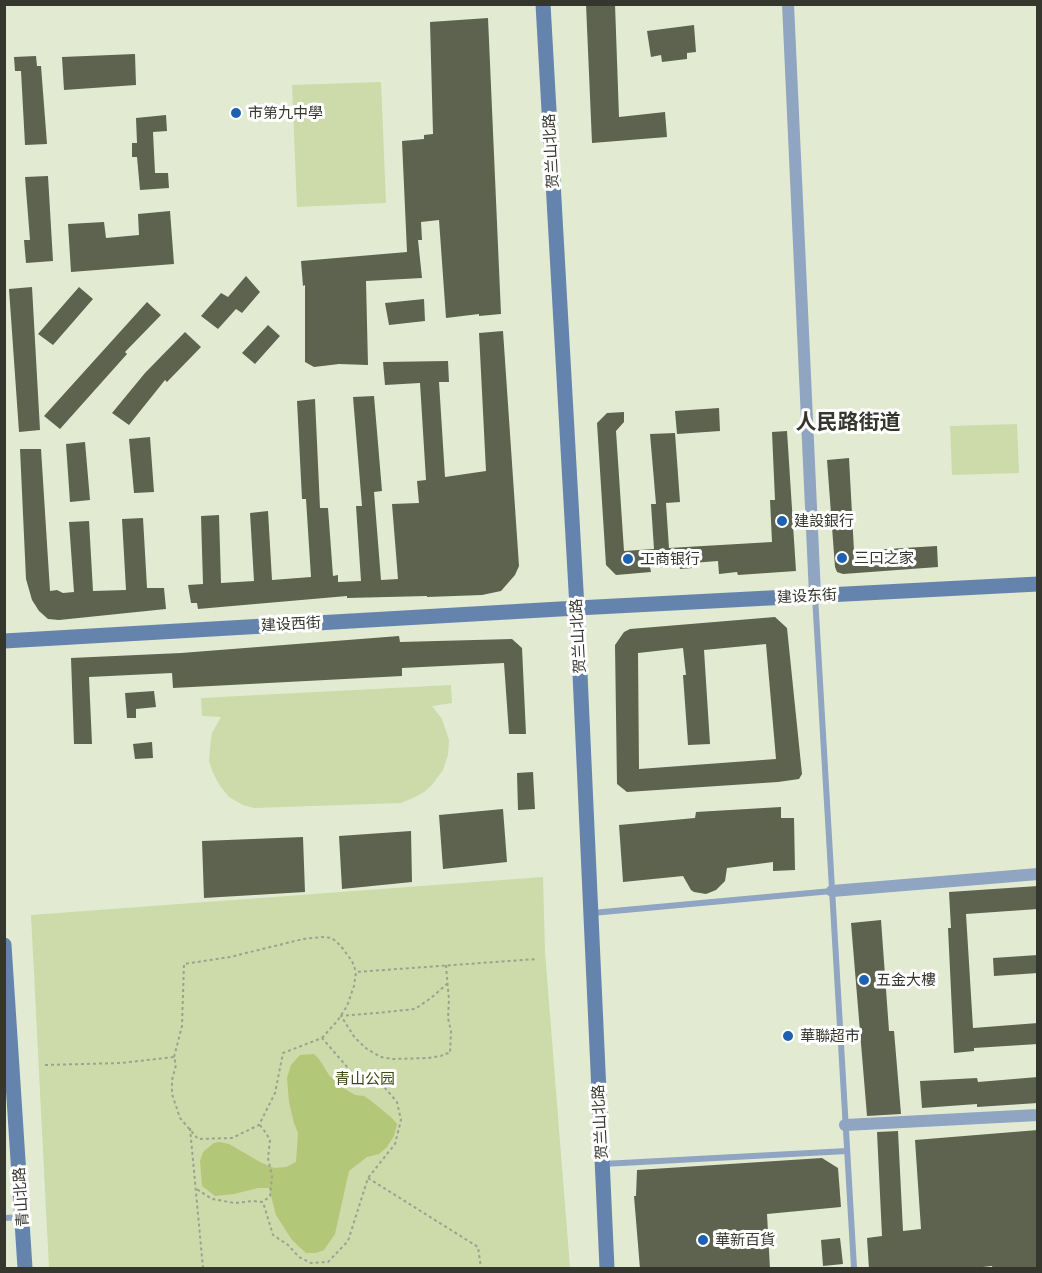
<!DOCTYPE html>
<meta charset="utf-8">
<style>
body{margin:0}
#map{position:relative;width:1042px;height:1273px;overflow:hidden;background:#e3ead2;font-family:Barlow,sans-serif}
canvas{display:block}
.frame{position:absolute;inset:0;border:6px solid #35372e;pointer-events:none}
</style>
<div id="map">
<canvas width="1042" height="1273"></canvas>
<div class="frame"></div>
</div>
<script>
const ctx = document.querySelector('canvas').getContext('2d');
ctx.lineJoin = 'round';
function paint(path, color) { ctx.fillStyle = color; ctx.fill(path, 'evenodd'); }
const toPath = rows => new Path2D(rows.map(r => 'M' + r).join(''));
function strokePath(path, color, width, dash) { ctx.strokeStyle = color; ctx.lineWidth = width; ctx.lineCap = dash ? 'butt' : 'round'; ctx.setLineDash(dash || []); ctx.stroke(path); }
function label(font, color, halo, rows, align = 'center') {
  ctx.font = font + ' Barlow,"Noto Sans SC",sans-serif'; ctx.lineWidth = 6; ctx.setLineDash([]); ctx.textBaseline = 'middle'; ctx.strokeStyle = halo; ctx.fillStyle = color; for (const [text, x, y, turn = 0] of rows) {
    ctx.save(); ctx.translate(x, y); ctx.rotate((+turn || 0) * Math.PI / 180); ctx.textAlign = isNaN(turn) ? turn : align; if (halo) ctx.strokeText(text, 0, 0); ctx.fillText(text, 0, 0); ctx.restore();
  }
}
paint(toPath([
 [381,82,386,203,297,207,292,85],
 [1017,424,1019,473,952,475,950,426],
 [451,685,452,703,432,706,442,719,449,740,448,755,443,770,432,785,424,792,413,798,401,803,254,808,243,805,229,797,220,786,213,773,209,761,210,748,212,733,221,717,202,716,201,698],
 [543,877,545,952,570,1268,49,1268,31,915]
]), '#cddaaa');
paint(toPath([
 [314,1054,319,1059,329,1075,340,1086,355,1095,364,1096,370,1100,392,1118,397,1124,394,1136,387,1147,379,1154,367,1157,349,1171,335,1234,324,1250,316,1253,306,1253,292,1240,276,1215,269,1188,258,1188,234,1194,215,1196,202,1186,200,1161,203,1152,214,1143,219,1142,229,1144,260,1162,274,1168,286,1167,296,1162,298,1133,294,1123,289,1102,287,1078,291,1065,300,1055]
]), '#b3c778');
paint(toPath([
 [586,4,615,4,619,117,665,112,667,137,592,143],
 [488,18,501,314,479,316,479,314,446,318,439,220,421,222,422,240,418,240,422,278,366,281,368,365,339,364,314,367,305,362,305,285,303,286,301,261,407,252,402,141,424,139,424,135,433,134,430,22],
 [694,25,696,52,687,53,687,59,662,62,661,55,651,57,647,31],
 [135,54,136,85,64,90,62,57],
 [36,56,37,66,41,66,47,144,25,145,21,71,15,71,14,57],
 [166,115,167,131,153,132,155,173,168,173,169,188,140,190,137,157,132,157,132,143,137,143,136,118],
 [48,176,53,261,26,263,24,240,30,240,25,177],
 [170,211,174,264,71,272,68,224,104,222,106,238,139,235,138,214],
 [246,276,260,292,242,313,236,309,218,329,201,316,221,293,228,297],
 [32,287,40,430,19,432,9,289],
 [79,287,93,299,53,345,38,334],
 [424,299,425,321,389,325,385,303],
 [147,302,161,315,125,352,127,354,60,429,44,416],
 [268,325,280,336,255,364,242,353],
 [503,331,519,566,515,575,501,591,482,595,427,597,427,596,347,598,347,596,198,609,197,603,191,603,188,585,203,584,201,516,219,515,221,583,254,581,250,513,268,511,272,580,311,577,306,499,302,499,297,401,315,399,320,508,328,508,333,576,338,575,338,582,361,581,356,506,362,506,353,397,374,396,382,491,374,492,381,580,398,579,392,504,419,503,417,481,426,480,420,383,385,385,383,362,448,361,449,382,439,382,445,477,486,471,479,333],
 [185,332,201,347,167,382,165,380,129,425,112,413,145,373],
 [719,408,720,431,677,434,675,411],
 [624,412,624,422,616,431,624,551,654,549,651,504,656,504,650,434,675,433,680,502,666,503,669,548,772,542,770,500,775,500,772,432,787,431,796,571,738,575,737,572,719,574,718,561,692,563,692,568,680,569,679,564,650,567,651,572,616,575,606,565,597,423,607,413],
 [150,437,154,492,134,493,129,439],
 [85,442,90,500,70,502,66,444],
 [20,449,41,449,50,591,57,590,63,593,74,592,69,522,89,521,93,591,126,590,122,519,143,518,147,588,164,588,166,609,59,620,48,619,39,611,32,600,26,579],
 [849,458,854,551,937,546,938,567,843,574,837,572,835,567,827,460],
 [775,617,787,628,802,774,799,779,778,782,627,792,617,784,615,645,624,632,630,629],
 [766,644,776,759,639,769,638,653,683,648,686,675,683,675,688,745,710,744,704,650],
 [399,636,400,642,512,639,522,648,526,734,509,734,504,663,402,668,402,676,173,688,172,673,89,677,92,744,74,744,71,658,181,653],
 [154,691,156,707,136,709,136,718,127,718,125,693],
 [152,742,153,758,135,759,133,744],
 [533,772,535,809,518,810,517,773],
 [781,807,781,818,794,818,795,870,773,871,773,862,727,868,725,881,716,890,706,894,694,892,691,890,683,876,623,882,619,825,695,818,696,812],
 [503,809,507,862,443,869,439,815],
 [411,831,412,882,342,889,339,836],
 [303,837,305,892,204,898,202,841],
 [1038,886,1038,909,966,914,973,1028,1038,1023,1038,1044,974,1048,974,1051,954,1053,948,928,951,928,949,892],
 [881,920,889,1031,894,1031,901,1114,867,1116,851,923],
 [1038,955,1038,973,994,976,993,958],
 [1038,1077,1038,1103,977,1107,977,1104,922,1108,920,1081,977,1078,978,1082],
 [1038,1130,1038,1269,993,1269,992,1266,964,1269,869,1269,867,1238,882,1236,877,1132,898,1131,903,1231,921,1229,915,1140],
 [822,1158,838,1168,841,1207,767,1214,770,1269,640,1269,634,1196,636,1196,637,1170],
 [840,1238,843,1264,823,1266,821,1240]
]), '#5d634e');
strokePath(toPath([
 [446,965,447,978,449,1000,448,1018,451,1031,450,1053,444,1054,441,1056,428,1058,392,1059,381,1057,367,1049,355,1038,341,1016,377,1013,415,1009,431,998,448,983],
 [322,1038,338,1020,347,1006,354,986,356,972,537,959],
 [174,1057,182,1026,184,964,230,957,303,939,322,937,332,938,340,945,352,961,356,972],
 [45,1065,121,1063,174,1057,176,1065,172,1080,172,1094,180,1118,198,1139,232,1138,259,1125,275,1093,283,1053,322,1038,355,1076,379,1081,397,1102,401,1120,395,1144,368,1178,348,1241,328,1262,311,1263,299,1257,288,1245,273,1235,263,1202,253,1201,235,1203,212,1199,195,1188],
 [260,1125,266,1133,270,1140,268,1158,272,1176,270,1196,263,1202],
 [190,1128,203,1268],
 [368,1178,478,1247,481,1268]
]), '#9da290', 2, [3, 3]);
strokePath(toPath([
 [815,596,854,1268],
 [592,913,832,891],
 [603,1164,847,1151],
 [4,1218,22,1217]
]), '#8fa5c1', 6);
strokePath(toPath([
 [788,4,815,595],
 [832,891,1038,874],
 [845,1125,1038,1115]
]), '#8fa5c1', 12);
strokePath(toPath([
 [543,4,577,608,607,1268],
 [4,641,577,608,1038,584],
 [4,945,25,1268]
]), '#6584ad', 15);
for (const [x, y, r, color] of [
 [236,113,6,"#1d61b2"],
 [782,521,6,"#1d61b2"],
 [842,558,6,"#1d61b2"],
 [628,559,6,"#1d61b2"],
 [864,980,6,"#1d61b2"],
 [788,1036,6,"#1d61b2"],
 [703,1240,6,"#1d61b2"]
]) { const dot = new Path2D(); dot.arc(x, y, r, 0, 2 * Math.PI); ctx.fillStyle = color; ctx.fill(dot); strokePath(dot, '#fff', 2); }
label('15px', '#35372e', '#fff', [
 ["市第九中學",248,113],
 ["建設銀行",794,521],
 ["三口之家",854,558],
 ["工商银行",640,559],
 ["五金大樓",876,980],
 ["華聯超市",800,1036],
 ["華新百貨",715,1240]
], 'left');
label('15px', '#35372e', '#fff', [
 ["贺兰山北路",551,151,-93],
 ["建设东街",807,596,-3],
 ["建设西街",291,624,-3],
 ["贺兰山北路",578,636,-93],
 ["贺兰山北路",600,1122,-93],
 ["青山北路",21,1197,-94]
]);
label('15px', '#3d490e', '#fff', [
 ["青山公园",365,1079]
]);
label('bold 21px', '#35372e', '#fff', [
 ["人民路街道",848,422]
]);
</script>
